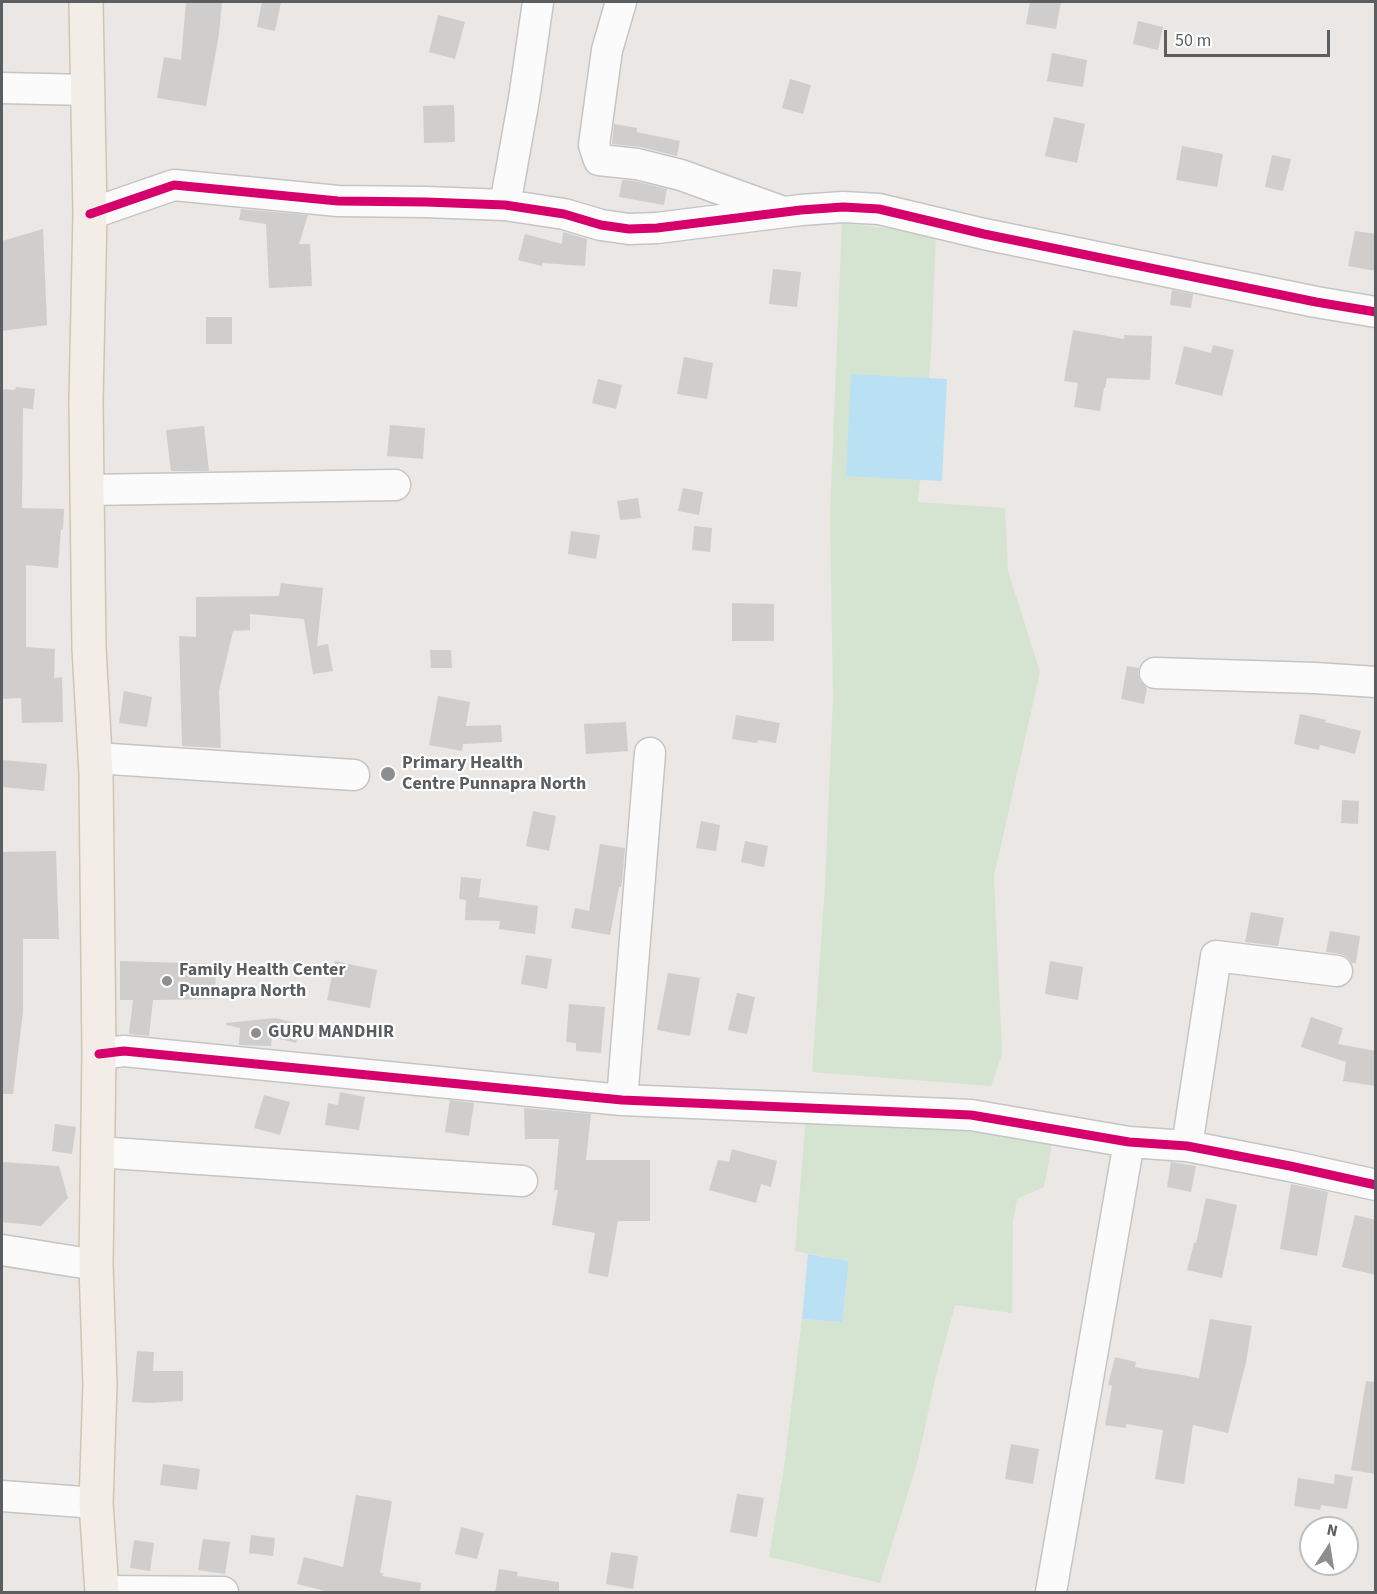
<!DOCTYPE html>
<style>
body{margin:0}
#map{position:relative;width:1377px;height:1594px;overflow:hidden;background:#eae7e4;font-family:"Source Sans 3",sans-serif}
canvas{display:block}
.frame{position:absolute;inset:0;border:3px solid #5a5e61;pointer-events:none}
.north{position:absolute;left:1299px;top:1516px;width:60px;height:60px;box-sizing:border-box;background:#fff;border:2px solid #bdbfc0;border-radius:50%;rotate:12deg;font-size:16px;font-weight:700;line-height:24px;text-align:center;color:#5a5e61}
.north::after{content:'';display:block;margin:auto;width:21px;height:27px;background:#8c8e8f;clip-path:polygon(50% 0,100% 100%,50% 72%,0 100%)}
.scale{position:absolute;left:1164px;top:30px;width:166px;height:27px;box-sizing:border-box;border:3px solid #5a5e61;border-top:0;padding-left:8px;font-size:18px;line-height:21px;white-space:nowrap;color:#5a5e61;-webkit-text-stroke:4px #fff;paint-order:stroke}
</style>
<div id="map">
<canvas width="1377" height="1594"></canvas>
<div class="frame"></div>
<div class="north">N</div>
<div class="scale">50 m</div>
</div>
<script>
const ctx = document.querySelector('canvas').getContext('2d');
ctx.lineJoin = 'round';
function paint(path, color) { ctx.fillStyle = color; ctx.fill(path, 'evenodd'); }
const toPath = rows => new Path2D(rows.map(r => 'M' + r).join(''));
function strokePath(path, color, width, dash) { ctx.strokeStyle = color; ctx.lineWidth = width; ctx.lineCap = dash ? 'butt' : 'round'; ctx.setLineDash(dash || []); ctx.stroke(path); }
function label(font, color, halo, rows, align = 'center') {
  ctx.font = font + ' "Source Sans 3",sans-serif'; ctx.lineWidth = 4.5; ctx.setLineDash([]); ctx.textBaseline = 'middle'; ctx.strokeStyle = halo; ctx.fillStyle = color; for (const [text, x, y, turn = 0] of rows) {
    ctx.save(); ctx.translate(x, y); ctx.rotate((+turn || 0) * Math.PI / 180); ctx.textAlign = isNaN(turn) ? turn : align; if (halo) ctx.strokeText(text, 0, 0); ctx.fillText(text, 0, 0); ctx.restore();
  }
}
paint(toPath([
 [842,223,936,234,931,353,918,502,1005,508,1008,571,1040,672,994,876,1002,1054,991,1086,812,1072,825,885,833,698,830,513],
 [806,1115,944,1122,1053,1139,1044,1187,1017,1199,1013,1221,1012,1313,955,1305,935,1379,918,1460,880,1583,769,1557,784,1468,802,1319,842,1322,849,1261,795,1251]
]), '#d5e4d0');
paint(toPath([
 [851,374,947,379,942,481,846,476],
 [808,1254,849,1261,842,1322,802,1319]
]), '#b9e1f3');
paint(toPath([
 [186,2,222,2,219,34,206,106,157,98,164,57,181,60],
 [262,2,281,2,275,31,257,27],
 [1030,2,1061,2,1056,29,1026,24],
 [438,15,465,22,455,59,429,52],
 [1138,21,1163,27,1158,50,1133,44],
 [1052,53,1087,60,1083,87,1047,81],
 [790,79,811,85,803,114,782,108],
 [454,105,455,142,424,143,423,106],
 [1054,117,1085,124,1077,163,1045,156],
 [614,124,637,128,637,132,680,141,677,156,641,147,612,144],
 [1182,146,1223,154,1217,187,1176,180],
 [1272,155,1291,159,1283,191,1265,187],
 [622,180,634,181,667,189,664,205,619,197],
 [241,209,308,215,299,244,310,244,312,286,269,288,266,224,239,220],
 [43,229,47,325,2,331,2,241],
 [1355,231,1376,234,1376,271,1348,266],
 [563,232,587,239,585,266,543,263,542,266,518,260,525,234,562,244],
 [773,269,801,272,797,307,769,304],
 [1172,290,1193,294,1191,308,1170,305],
 [206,317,232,317,232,344,206,344],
 [1073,330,1124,339,1124,335,1152,336,1150,380,1107,378,1105,388,1104,388,1100,411,1074,407,1078,383,1064,381],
 [1213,345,1234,350,1222,396,1175,384,1184,346,1211,353],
 [684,357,713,363,707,399,677,394],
 [598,379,622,385,616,409,592,403],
 [16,387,35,389,33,409,23,408,22,508,64,509,63,530,61,529,58,568,26,565,26,647,55,649,54,678,62,677,63,722,22,723,21,698,2,699,2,389,15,390],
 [390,425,425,428,423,459,387,456],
 [204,426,209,471,171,471,166,430],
 [683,488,703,492,699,515,678,511],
 [638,498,641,518,620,520,617,501],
 [694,526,712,528,710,552,692,550],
 [571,531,600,535,596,559,568,554],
 [281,583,323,588,317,646,328,644,333,671,313,674,304,619,250,614,250,630,233,631,219,691,221,748,182,746,179,636,196,637,196,597,279,596],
 [732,603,774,604,774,641,732,641],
 [430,650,451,650,452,668,431,668],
 [1127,666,1139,668,1138,673,1140,681,1147,688,1144,704,1121,699],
 [124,691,152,697,147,727,119,723],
 [438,696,470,702,466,726,501,725,502,742,463,744,462,751,429,745],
 [1300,714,1326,720,1325,722,1361,731,1355,754,1320,745,1319,750,1294,744],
 [736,715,780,723,776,743,758,740,757,743,732,739],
 [626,722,628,751,586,754,584,724],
 [2,760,47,764,44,791,2,787],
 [1342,800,1359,801,1358,824,1341,823],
 [533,811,556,816,549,851,526,846],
 [701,821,720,825,716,851,696,848],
 [745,841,768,846,764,867,741,862],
 [600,844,625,848,622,882,621,887,619,887,610,935,571,928,575,908,589,911],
 [56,851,59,939,23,939,23,1012,13,1094,2,1094,2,852],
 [461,877,481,879,479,897,538,906,535,934,499,929,500,921,465,920,466,900,459,899],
 [1251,912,1284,918,1278,946,1245,942],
 [1330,931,1360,936,1356,963,1352,963,1347,957,1340,954,1326,952],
 [526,955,552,959,547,989,521,984],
 [120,961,216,964,215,999,153,1000,149,1036,129,1034,133,1000,120,1000],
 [335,961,377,970,370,1008,327,1000],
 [1050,961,1083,967,1078,1000,1045,994],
 [668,973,700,978,690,1036,657,1030],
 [737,993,755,997,747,1034,728,1030],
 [569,1004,605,1007,601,1053,576,1051,576,1043,566,1042],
 [1311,1017,1343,1028,1338,1044,1376,1051,1376,1086,1343,1081,1346,1062,1301,1047],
 [275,1018,301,1024,296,1043,272,1037,271,1046,239,1045,240,1028,226,1025,226,1023],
 [340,1092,365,1097,359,1130,325,1125,328,1103,338,1105],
 [264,1095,290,1102,280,1135,254,1128],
 [450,1100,474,1103,469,1136,445,1132],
 [524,1108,591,1114,586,1160,650,1160,650,1221,618,1221,608,1277,588,1273,595,1233,552,1225,558,1190,554,1190,559,1139,525,1139],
 [55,1124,76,1127,72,1154,52,1151],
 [732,1149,777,1161,771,1187,761,1184,756,1203,709,1190,718,1160,729,1162],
 [2,1162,59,1166,68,1198,41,1226,2,1222],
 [1171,1162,1196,1166,1191,1192,1167,1187],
 [1291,1184,1328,1192,1317,1256,1280,1249],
 [1206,1198,1237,1205,1222,1278,1187,1270,1194,1243,1196,1243],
 [1355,1215,1376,1220,1376,1275,1342,1267],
 [1210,1319,1252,1326,1246,1362,1228,1433,1193,1425,1184,1484,1155,1479,1163,1430,1126,1424,1126,1428,1105,1425,1112,1386,1108,1385,1115,1357,1136,1362,1135,1367,1199,1378],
 [137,1351,154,1352,153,1371,183,1371,183,1401,150,1403,132,1402],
 [1366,1381,1376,1382,1376,1474,1351,1470],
 [1011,1444,1039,1449,1033,1484,1005,1479],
 [163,1464,200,1469,197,1490,160,1485],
 [1335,1474,1353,1477,1347,1509,1321,1505,1320,1510,1294,1506,1298,1478,1334,1484],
 [737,1494,764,1498,757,1537,730,1532],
 [356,1495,392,1501,380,1573,383,1573,382,1576,421,1583,420,1593,333,1593,297,1584,304,1557,343,1567],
 [461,1527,484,1533,477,1559,455,1554],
 [251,1535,275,1538,273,1556,249,1553],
 [203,1539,230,1542,225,1574,198,1570],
 [134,1540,154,1543,150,1571,130,1568],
 [611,1552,638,1556,633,1589,606,1584],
 [499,1569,518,1572,517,1576,559,1582,559,1593,495,1593]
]), '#d0cecd');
const minor = toPath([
 [621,2,607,50,594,145,599,160,637,164,681,175,778,210],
 [2,88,88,90],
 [505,205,524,99,538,2],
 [90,214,174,185,338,201,426,202,505,205,564,214,601,225,629,229,657,228,801,210,843,207,879,209,984,234,1316,302,1376,312],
 [87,490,395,485],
 [1155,673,1315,678,1376,682],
 [95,758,354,775],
 [99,1054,124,1051,622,1100,971,1115,1129,1142,1187,1146,1290,1166,1376,1185],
 [622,1100,650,753],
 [1187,1146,1216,956,1337,971],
 [97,1152,522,1181],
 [2,1250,96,1265],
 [2,1496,96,1503],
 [102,1591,223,1592],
 [1051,1592,1129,1142]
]);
const major = toPath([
 [86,2,90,214,86,400,87,490,89,648,96,773,99,1054,96,1265,100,1385,96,1503,102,1592]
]);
strokePath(minor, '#c5c5c5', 33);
strokePath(major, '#d0c5b4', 36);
strokePath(minor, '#fcfbfb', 30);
strokePath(major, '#f2eee7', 33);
strokePath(toPath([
 [90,214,174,185,338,201,426,202,505,205,564,214,601,225,629,229,657,228,801,210,843,207,879,209,984,234,1316,302,1376,312],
 [99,1054,124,1051,622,1100,971,1115,1129,1142,1187,1146,1290,1166,1376,1185]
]), '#d6006c', 9);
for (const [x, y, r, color] of [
 [388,774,8,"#8c8e8f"],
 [167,981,6,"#8c8e8f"],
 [256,1033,6,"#8c8e8f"]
]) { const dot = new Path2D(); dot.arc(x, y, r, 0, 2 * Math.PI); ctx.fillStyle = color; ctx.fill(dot); strokePath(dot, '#fff', 2); }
label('bold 18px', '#5a5e61', '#fff', [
 ["Primary Health",402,764],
 ["Centre Punnapra North",402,785],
 ["Family Health Center",179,971],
 ["Punnapra North",179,992],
 ["GURU MANDHIR",268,1033]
], 'left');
</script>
